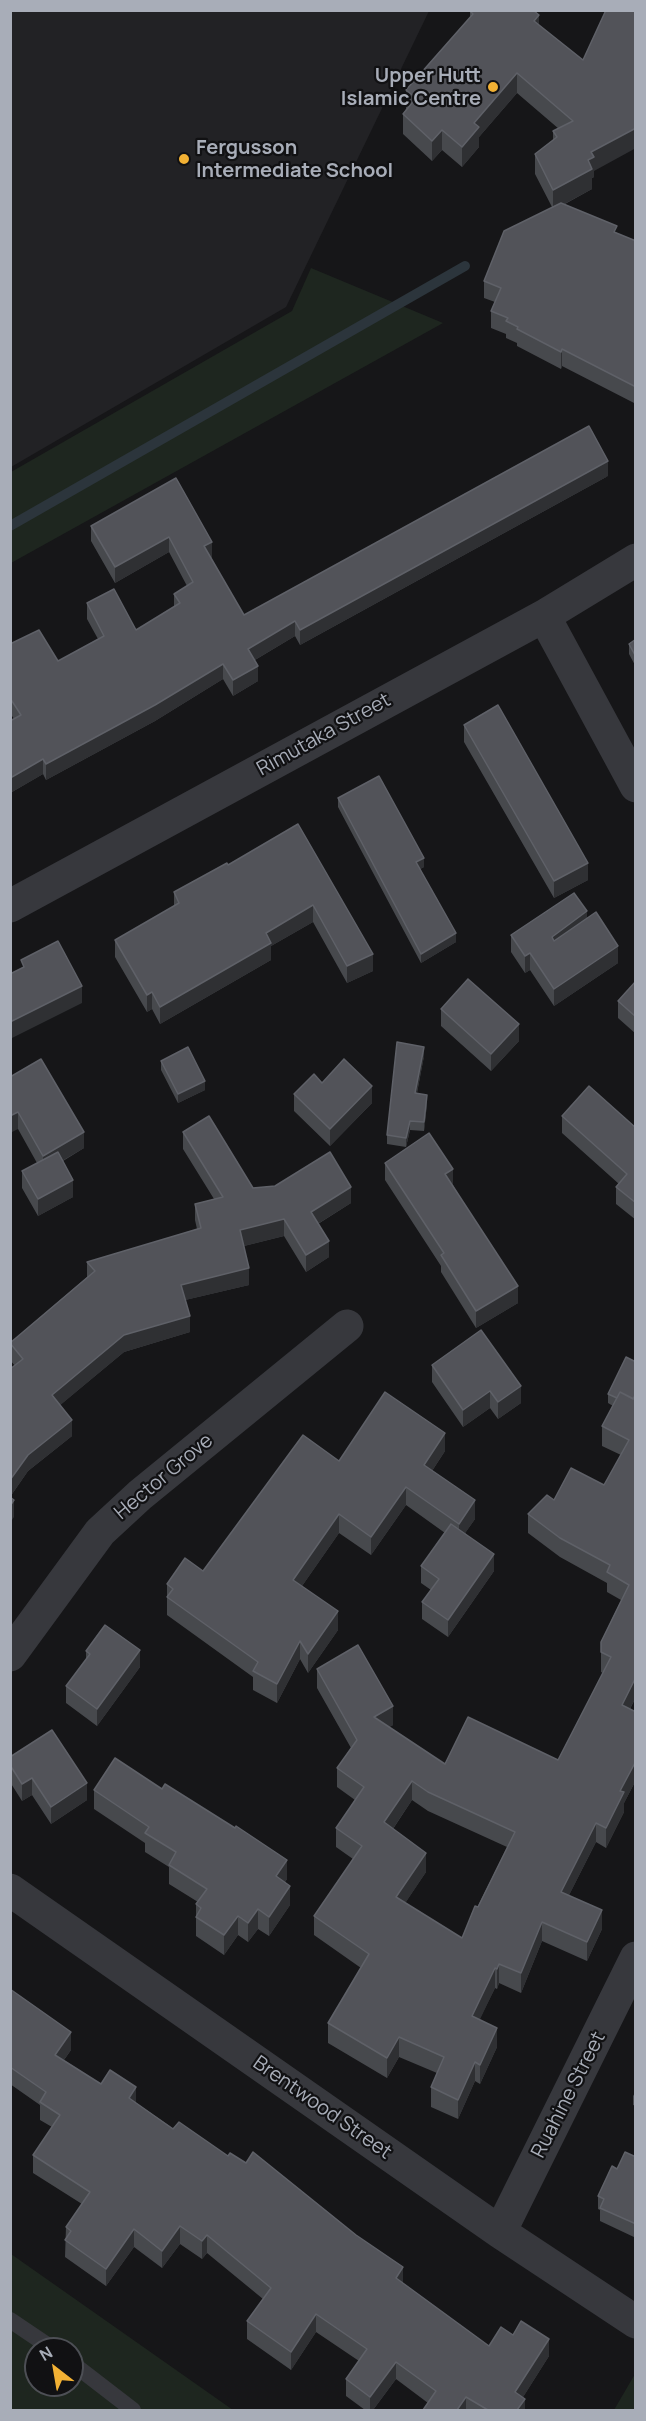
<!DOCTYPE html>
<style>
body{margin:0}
#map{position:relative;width:646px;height:2421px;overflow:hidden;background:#161618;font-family:Manrope,sans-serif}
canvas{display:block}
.frame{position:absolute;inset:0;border:12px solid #a8adb8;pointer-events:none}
.north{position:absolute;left:24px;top:2337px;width:60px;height:60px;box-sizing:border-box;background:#111113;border:2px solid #4d4f55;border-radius:50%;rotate:329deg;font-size:16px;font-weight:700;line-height:24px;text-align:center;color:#a8adb8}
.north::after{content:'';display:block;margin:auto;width:21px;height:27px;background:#f2b134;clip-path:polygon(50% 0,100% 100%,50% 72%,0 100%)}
</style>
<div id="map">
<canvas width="646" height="2421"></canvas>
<div class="frame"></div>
<div class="north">N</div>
</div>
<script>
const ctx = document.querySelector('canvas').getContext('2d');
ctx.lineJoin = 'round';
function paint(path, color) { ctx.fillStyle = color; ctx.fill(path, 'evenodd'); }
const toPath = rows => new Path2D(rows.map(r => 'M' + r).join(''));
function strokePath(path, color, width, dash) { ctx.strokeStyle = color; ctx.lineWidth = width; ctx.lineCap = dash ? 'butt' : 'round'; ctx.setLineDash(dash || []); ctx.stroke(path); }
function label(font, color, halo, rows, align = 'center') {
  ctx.font = font + ' Manrope,sans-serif'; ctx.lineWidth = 4.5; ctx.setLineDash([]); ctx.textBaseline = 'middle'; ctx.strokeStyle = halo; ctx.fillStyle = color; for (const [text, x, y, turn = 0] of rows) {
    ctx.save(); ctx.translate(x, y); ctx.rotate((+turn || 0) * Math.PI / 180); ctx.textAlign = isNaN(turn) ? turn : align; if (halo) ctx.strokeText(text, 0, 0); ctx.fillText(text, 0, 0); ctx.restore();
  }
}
paint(toPath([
 [11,10,429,11,286,307,11,467]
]), '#222225');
paint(toPath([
 [311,268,443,323,11,563,11,472,292,311],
 [11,2254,233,2410,11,2410],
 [36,2349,72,2349,72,2385,36,2385],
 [635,2374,635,2410,614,2410]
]), '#1e261f');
strokePath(toPath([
 [10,526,465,266]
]), '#2c353c', 10);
strokePath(toPath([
 [10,2320,53,2349],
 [72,2363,133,2410]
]), '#37383d', 16);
strokePath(toPath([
 [544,616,636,786],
 [10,906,544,616,636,560],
 [10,1655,100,1532,140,1495,347,1326],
 [10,1890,500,2232,636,2322],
 [500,2232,636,1958]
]), '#37383d', 33);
paint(toPath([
 [470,11,539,25,594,171,594,177,592,178,592,189,565,204,617,233,636,241,636,404,562,366,561,369,517,346,517,343,506,338,506,334,491,328,491,311,495,302,484,298,484,281,552,207,535,174,535,154,553,140,553,131,559,129,517,93,479,137,479,147,462,167,442,150,432,161,403,134,403,114,406,109,406,90,470,17],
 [608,476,300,645,295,636,255,660,258,681,233,696,223,679,155,721,46,780,43,774,12,792,10,789,10,721,14,719,10,713,10,644,58,661,98,639,87,619,87,603,136,630,174,607,174,594,187,586,169,552,115,583,91,541,91,526,176,478,212,558,211,558,244,615],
 [636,639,636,667,629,654,629,644],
 [464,725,588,880,554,898,464,742],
 [338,798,424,867,420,869,456,942,421,963,338,807],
 [298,824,373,971,347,983,313,922,271,946,271,960,160,1024,152,1009,147,1012,115,957,115,940,174,906,174,892,228,865],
 [587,918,618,963,554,1006,530,970,525,973,511,952,511,935],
 [636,981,636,1034,618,1018,618,1001],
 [441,1009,519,1041,491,1071,441,1026],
 [424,1056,417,1093,427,1104,424,1131,410,1130,406,1147,387,1144,387,1135],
 [161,1061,205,1090,178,1103,161,1070],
 [10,1077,84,1148,63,1161,73,1197,38,1216,22,1188,22,1171,37,1163,18,1129],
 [294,1094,372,1103,330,1146,294,1111],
 [562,1116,636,1128,636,1220,616,1204,616,1187,619,1184,562,1133],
 [183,1132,253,1188,351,1203,318,1224,329,1257,306,1272,284,1236,244,1246,249,1285,185,1300,190,1332,124,1352,60,1405,72,1436,28,1471,10,1497,15,1366,10,1360,10,1343,87,1277,87,1262,197,1229,195,1220,195,1204,214,1199,183,1149],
 [385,1163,453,1185,518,1303,476,1328,441,1272,441,1266,385,1180],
 [636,1362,636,1697,630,1709,636,1712,636,1780,624,1803,624,1812,606,1848,596,1842,569,1895,602,1929,587,1961,542,1941,521,1993,499,1983,497,1989,495,1988,479,2020,497,2047,480,2084,475,2081,458,2119,431,2107,431,2087,437,2073,399,2057,387,2078,328,2043,328,2023,361,1968,314,1935,314,1916,353,1859,336,1847,336,1828,355,1800,337,1787,337,1768,351,1748,317,1688,317,1669,393,1725,389,1727,445,1764,558,1760,603,1673,601,1672,601,1642,621,1600,607,1592,607,1583,560,1557,528,1533,528,1514,554,1500,604,1485,621,1455,602,1446,602,1426,613,1406,608,1403,608,1394],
 [412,1800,428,1811,507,1847,462,1938,405,1903,426,1872,393,1829],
 [432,1365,521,1403,498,1419,490,1408,463,1427,432,1382],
 [445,1451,432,1471,475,1519,465,1533,494,1571,448,1637,422,1619,422,1602,431,1590,421,1583,421,1566,445,1533,406,1505,371,1555,339,1533,302,1586,338,1630,308,1673,300,1659,277,1703,253,1690,253,1677,167,1615,167,1584,203,1571,339,1461],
 [86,1651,140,1667,97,1726,66,1703,66,1686,86,1660],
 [10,1757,87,1800,51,1824,32,1795,22,1801,10,1782],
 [94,1790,287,1879,285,1882,290,1905,269,1936,258,1929,248,1942,238,1935,224,1955,196,1936,196,1904,198,1902,169,1884,169,1867,145,1852,145,1843,94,1809],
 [10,1989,71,2050,64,2060,101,2084,136,2103,403,2284,489,2346,549,2356,523,2397,525,2410,423,2410,428,2403,396,2379,373,2410,365,2410,346,2396,346,2379,359,2361,316,2332,291,2370,247,2339,247,2321,263,2299,207,2253,202,2259,180,2244,162,2268,134,2247,106,2286,65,2257,66,2227,82,2204,33,2173,33,2155,52,2127,40,2120,40,2105,10,2084],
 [636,2091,636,2106,633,2105,633,2096],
 [636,2157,636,2238,600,2221,600,2210,598,2209,598,2196,617,2169]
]), '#47494d');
paint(toPath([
 [539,15,539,35,534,21],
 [517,73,517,93,479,137,479,147,462,167,462,147,474,123],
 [636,128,636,148,594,171,594,177,592,178,592,189,553,210,553,190,588,160,591,152],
 [442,130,442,150,432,161,432,141],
 [562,349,562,366,561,369,561,352],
 [608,461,608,476,300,645,300,630],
 [169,537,169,552,115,583,115,567],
 [212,542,212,558,204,562,204,546],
 [295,621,295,636,248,664,248,649],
 [223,664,223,679,155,721,46,780,46,764],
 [258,666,258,681,233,696,233,680],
 [43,759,43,774,12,792,12,777],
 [424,858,424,867,416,871,416,862],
 [588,863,588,880,554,898,554,881],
 [313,905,313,922,271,946,271,960,160,1024,160,1007,266,933],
 [587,911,587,928,552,954,552,937],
 [456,933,456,942,421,963,421,954],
 [618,946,618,963,554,1006,554,989],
 [530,953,530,970,525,973,525,956],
 [373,954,373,971,347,983,347,966],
 [82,986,82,1003,10,1039,10,1022],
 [152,992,152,1009,147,1012,147,995],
 [519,1024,519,1041,491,1071,491,1054],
 [424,1047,424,1056,415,1102,415,1093],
 [205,1081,205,1090,178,1103,178,1094],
 [372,1086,372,1103,330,1146,330,1129],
 [427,1095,427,1104,424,1131,424,1122],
 [18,1112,18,1129,10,1133,10,1116],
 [410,1121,410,1130,406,1147,406,1138],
 [84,1132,84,1148,43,1172,43,1156],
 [453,1169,453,1186,445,1174],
 [73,1180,73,1197,38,1216,38,1199],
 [351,1187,351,1203,311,1228,311,1212],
 [284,1219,284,1236,240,1247,240,1230],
 [329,1241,329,1257,306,1272,306,1255],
 [249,1268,249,1285,181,1301,181,1285],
 [518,1286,518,1303,476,1328,476,1311],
 [190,1316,190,1332,124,1352,52,1412,52,1395,124,1335],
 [521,1386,521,1403,498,1419,498,1402],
 [490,1391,490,1408,463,1427,463,1410],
 [72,1420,72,1436,28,1471,10,1497,10,1480,28,1455],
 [445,1433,445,1451,424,1483,424,1465],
 [406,1487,406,1505,371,1555,371,1537],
 [14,1500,14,1517,10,1523,10,1506],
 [475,1500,475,1519,459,1542,459,1524],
 [339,1514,339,1533,293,1599,293,1580],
 [494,1554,494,1571,448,1637,448,1620],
 [338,1611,338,1630,308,1673,308,1654],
 [300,1641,300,1659,277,1703,277,1684],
 [140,1650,140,1667,97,1726,97,1709],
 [636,1677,636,1697,622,1724,622,1705],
 [393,1706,393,1725,374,1736,374,1717],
 [636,1761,636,1780,624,1803,624,1812,606,1848,606,1828,620,1791],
 [32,1778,32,1795,22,1801,22,1784],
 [412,1781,412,1800,384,1842,384,1822],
 [87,1783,87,1800,51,1824,51,1807],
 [596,1823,596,1842,561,1911,561,1892],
 [426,1853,426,1872,396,1917,396,1897],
 [287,1860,287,1879,276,1895,276,1876],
 [290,1886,290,1905,269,1936,269,1917],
 [258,1909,258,1929,248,1942,248,1923],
 [602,1910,602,1929,587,1961,587,1942],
 [238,1916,238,1935,224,1955,224,1935],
 [542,1922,542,1941,521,1993,521,1973],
 [499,1964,499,1983,497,1989,497,1969],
 [495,1968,495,1988,472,2036,472,2016],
 [497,2028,497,2047,480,2084,480,2065],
 [71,2032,71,2050,55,2072,55,2055],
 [399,2037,399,2057,387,2078,387,2058],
 [475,2062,475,2081,458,2119,458,2100],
 [136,2087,136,2105,129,2098],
 [180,2226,180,2244,162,2268,162,2251],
 [134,2229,134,2247,106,2286,106,2269],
 [207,2235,207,2253,202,2259,202,2241],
 [403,2267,403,2285,396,2278],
 [316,2314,316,2332,291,2370,291,2352],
 [549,2339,549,2356,515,2410,515,2392],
 [396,2362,396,2379,373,2410,370,2410,370,2397],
 [466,2397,466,2410,457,2410],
 [525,2399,525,2410,517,2410]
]), '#2f3033');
const building = toPath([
 [471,10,533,10,539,15,534,21,583,60,606,10,636,10,636,128,591,152,594,157,588,160,592,169,553,190,535,154,557,137,553,131,573,121,517,73,474,123,479,127,462,147,442,130,432,141,403,114,416,98,406,90,473,14,470,11,471,10],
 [561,203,617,226,614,232,636,241,636,387,562,349,561,352,517,329,518,327,506,321,508,318,491,311,501,288,484,281,504,231,561,203],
 [589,426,608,461,300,630,295,621,248,649,258,666,233,680,223,664,155,705,46,764,43,759,12,777,10,773,10,721,21,715,10,698,10,644,39,630,58,661,104,636,87,603,114,589,136,630,180,603,174,594,193,582,169,537,115,567,91,526,176,478,212,542,204,546,244,615,589,426],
 [636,639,636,657,629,644,636,639],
 [498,705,588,863,554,881,464,725,498,705],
 [379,776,424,858,416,862,456,933,421,954,338,798,379,776],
 [298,824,373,954,347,966,313,905,266,933,271,943,160,1007,152,992,147,995,115,940,179,903,174,892,227,863,228,865,298,824],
 [574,893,587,911,552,937,554,941,596,912,618,946,554,989,530,953,525,956,511,935,574,893],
 [58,941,82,986,10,1022,10,974,24,967,21,960,58,941],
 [468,979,519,1024,491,1054,441,1009,468,979],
 [636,981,636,1017,618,1001,636,981],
 [397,1042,424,1047,415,1093,427,1095,424,1122,410,1121,406,1138,387,1135,397,1042],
 [188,1047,205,1081,178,1094,161,1061,188,1047],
 [41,1059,84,1132,43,1156,18,1112,10,1116,10,1077,41,1059],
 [344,1059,372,1086,330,1129,294,1094,314,1074,322,1083,344,1059],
 [589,1086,636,1128,636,1203,616,1187,627,1174,562,1116,589,1086],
 [209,1116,253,1188,275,1186,330,1152,351,1187,311,1212,329,1241,306,1255,284,1219,240,1230,249,1268,181,1285,190,1316,124,1335,52,1395,72,1420,28,1455,10,1480,10,1369,23,1359,10,1343,95,1271,87,1262,201,1228,195,1204,223,1197,183,1132,209,1116],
 [429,1133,453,1169,445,1174,518,1286,476,1311,441,1255,444,1253,385,1163,429,1133],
 [58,1152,73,1180,38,1199,22,1171,58,1152],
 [481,1330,521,1386,498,1402,490,1391,463,1410,432,1365,481,1330],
 [626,1357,636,1362,636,1393,633,1399,620,1392,617,1398,608,1394,626,1357],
 [385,1392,445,1433,424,1465,475,1500,459,1524,406,1487,371,1537,339,1514,293,1580,338,1611,308,1654,300,1641,277,1684,253,1671,258,1662,167,1597,173,1589,167,1584,185,1558,203,1571,303,1435,339,1461,385,1392],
 [620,1392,636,1400,636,1677,622,1705,636,1712,636,1761,620,1791,624,1792,606,1828,596,1823,561,1892,602,1910,587,1942,542,1922,521,1973,499,1964,497,1969,495,1968,472,2016,497,2028,480,2065,475,2062,458,2100,431,2087,444,2057,399,2037,387,2058,328,2023,369,1954,314,1916,362,1846,336,1828,364,1787,337,1768,357,1740,317,1669,358,1645,393,1706,374,1717,445,1764,468,1717,558,1760,611,1657,601,1652,601,1642,629,1585,607,1572,610,1565,560,1538,528,1514,547,1495,554,1500,571,1468,604,1485,629,1440,602,1426,620,1392],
 [412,1781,428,1792,515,1832,478,1907,475,1906,462,1938,396,1897,426,1853,384,1822,412,1781],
 [10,1497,14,1500,10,1506,10,1497],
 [451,1524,494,1554,448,1620,422,1602,439,1579,421,1566,451,1524],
 [105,1625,140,1650,97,1709,66,1686,90,1654,86,1651,105,1625],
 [52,1730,87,1783,51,1807,32,1778,22,1784,10,1765,10,1757,52,1730],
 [115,1758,162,1789,165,1784,235,1828,236,1826,287,1860,276,1876,290,1886,269,1917,258,1909,248,1923,238,1916,224,1935,196,1917,201,1908,196,1904,207,1889,169,1865,176,1852,145,1833,149,1827,94,1790,115,1758],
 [10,1989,71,2032,55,2055,101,2084,110,2070,136,2087,129,2098,173,2129,179,2122,228,2156,230,2153,246,2163,253,2152,356,2235,403,2267,396,2278,489,2346,501,2327,513,2335,521,2321,549,2339,515,2392,525,2399,517,2410,488,2410,466,2397,457,2410,423,2410,436,2391,396,2362,370,2397,346,2379,367,2349,316,2314,291,2352,247,2321,271,2288,207,2235,202,2241,180,2226,162,2251,134,2229,106,2269,65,2240,71,2231,66,2227,90,2192,33,2155,60,2115,40,2102,46,2092,10,2067,10,1989],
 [625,2152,636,2157,636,2224,600,2208,604,2199,598,2196,612,2166,617,2169,625,2152]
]);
paint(building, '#525359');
strokePath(building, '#5f6168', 1.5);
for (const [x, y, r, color] of [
 [493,87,6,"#f2b134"],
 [184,159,6,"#f2b134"]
]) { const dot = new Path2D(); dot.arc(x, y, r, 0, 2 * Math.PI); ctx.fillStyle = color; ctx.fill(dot); strokePath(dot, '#111113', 2); }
label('bold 20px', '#a8adb8', '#111113', [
 ["Upper Hutt",481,76],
 ["Islamic Centre",481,99],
 ["Fergusson",196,148,"left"],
 ["Intermediate School",196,171,"left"]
], 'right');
label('20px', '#a8adb8', '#111113', [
 ["Rimutaka Street",324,735,-29],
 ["Hector Grove",164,1477,-40],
 ["Ruahine Street",569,2095,-63],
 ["Brentwood Street",322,2108,35]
]);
</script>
